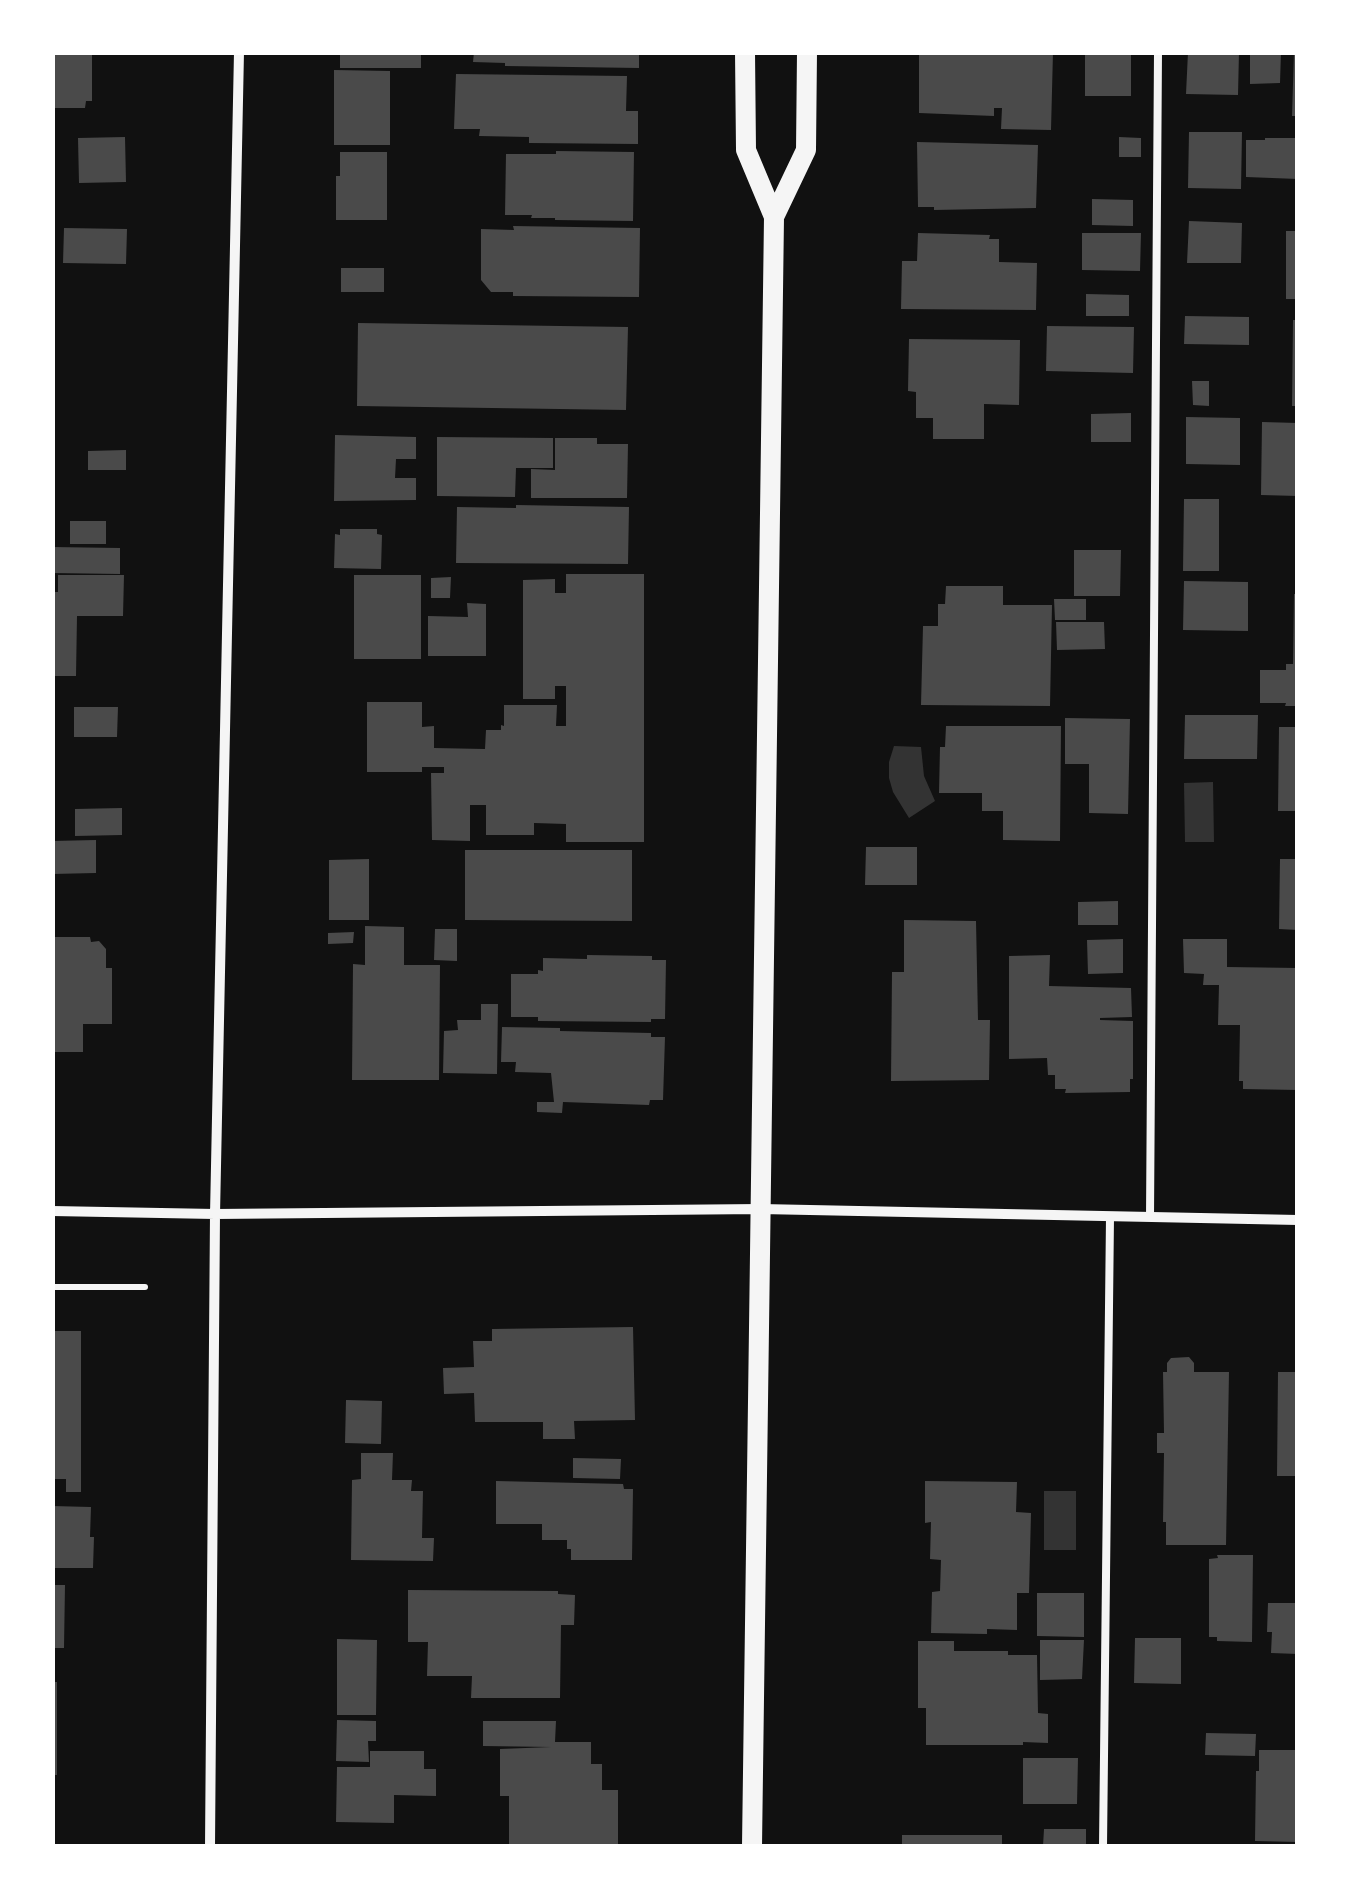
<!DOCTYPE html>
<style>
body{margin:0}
#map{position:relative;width:1350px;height:1899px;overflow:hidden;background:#111;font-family:"Source Sans 3",sans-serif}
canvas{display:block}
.frame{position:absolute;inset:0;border:55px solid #fff;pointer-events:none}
</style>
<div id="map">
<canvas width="1350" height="1899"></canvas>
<div class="frame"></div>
</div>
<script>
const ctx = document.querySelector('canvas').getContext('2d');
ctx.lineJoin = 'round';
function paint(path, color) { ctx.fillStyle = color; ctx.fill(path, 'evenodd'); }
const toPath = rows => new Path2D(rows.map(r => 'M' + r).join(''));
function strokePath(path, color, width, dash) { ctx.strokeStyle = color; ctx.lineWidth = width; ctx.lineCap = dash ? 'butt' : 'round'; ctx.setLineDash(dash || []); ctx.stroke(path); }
paint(toPath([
 [894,746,921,747,924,776,935,801,909,818,893,792,889,778,889,762],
 [1213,782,1214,842,1185,842,1184,783],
 [1044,1491,1076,1491,1076,1550,1044,1550]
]), '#333');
paint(toPath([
 [52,52,92,52,92,101,86,101,85,108,52,108],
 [340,52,421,52,421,68,340,68],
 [474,52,639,52,639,68,505,66,505,63,473,62],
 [919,52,1053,52,1051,130,1001,129,1002,108,994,108,994,116,919,113],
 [1085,52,1131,52,1131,96,1085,96],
 [1188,52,1239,52,1238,95,1186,94],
 [1250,52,1281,52,1280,83,1250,84],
 [1294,52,1298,52,1298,116,1292,116],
 [334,70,390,71,390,145,334,145],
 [456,74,627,76,626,111,638,111,638,144,529,143,529,137,479,136,480,129,454,129],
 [1189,132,1242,132,1241,189,1188,188],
 [125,137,126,182,79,183,78,138],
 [1119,137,1141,138,1141,157,1119,157],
 [1265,138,1298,138,1298,179,1246,177,1246,140,1265,140],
 [917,142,1038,145,1036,208,934,210,934,207,918,207],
 [556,151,634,152,633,221,555,220,555,218,531,218,532,215,505,215,506,154,556,154],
 [340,152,387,152,387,220,336,220,336,176,340,176],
 [1092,199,1133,200,1133,226,1092,225],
 [1189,221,1242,223,1241,263,1187,263],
 [513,226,640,228,639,297,513,296,513,292,491,292,481,280,481,229,514,230],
 [64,228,127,229,126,264,63,263],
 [1286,231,1298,231,1298,299,1286,299],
 [918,233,990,235,989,239,999,239,999,262,1037,263,1036,310,901,309,902,261,917,261],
 [1082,233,1141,233,1140,271,1082,270],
 [341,268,384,268,384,292,341,292],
 [1086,294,1129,295,1129,316,1086,316],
 [1185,316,1249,317,1249,345,1184,344],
 [1293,320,1298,320,1298,406,1292,406],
 [358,323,628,327,626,410,357,406],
 [1047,326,1134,327,1133,373,1046,371],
 [909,339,1020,340,1019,405,984,404,984,439,933,439,933,418,916,418,916,392,908,391],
 [1192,381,1209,381,1209,406,1193,405],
 [1131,413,1131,442,1091,442,1091,414],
 [1186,417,1240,418,1240,465,1186,464],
 [1262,422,1298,423,1298,496,1261,495],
 [335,435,416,437,416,459,396,459,395,478,416,478,416,500,334,501],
 [437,437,553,438,553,468,516,468,515,497,437,496],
 [555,438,597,438,597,444,628,444,627,498,531,498,531,469,555,470],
 [126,450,126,470,88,470,88,451],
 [1184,499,1219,499,1219,571,1183,571],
 [516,505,629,507,628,564,456,563,457,507,516,508],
 [70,521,106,521,106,544,70,544],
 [340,529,377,529,377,534,382,535,381,569,334,568,335,534,340,535],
 [52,547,120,548,120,574,52,573],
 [1074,550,1121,550,1120,596,1074,596],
 [566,574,644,574,644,842,566,842,566,824,534,823,534,835,486,835,486,805,470,805,470,841,432,840,431,773,444,773,444,767,422,767,422,772,367,772,367,702,422,702,422,727,434,726,434,748,485,749,486,730,501,730,501,725,504,726,504,705,557,705,556,726,566,726,566,686,555,686,555,699,523,699,523,580,555,579,555,593,566,593],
 [58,575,124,575,123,616,77,616,76,676,52,676,52,592,58,592],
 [354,575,421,575,421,659,354,659],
 [451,577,450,598,431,598,431,578],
 [1184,581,1248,582,1248,631,1183,630],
 [946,586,1003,586,1003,605,1052,605,1050,706,921,705,923,626,938,626,938,604,945,604],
 [1294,594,1298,594,1298,706,1285,706,1286,703,1260,703,1260,670,1286,670,1286,664,1293,664],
 [1054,599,1086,599,1086,620,1055,620],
 [467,603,486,604,486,656,428,656,428,616,468,617],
 [1056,622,1104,622,1105,649,1057,650],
 [74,707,118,707,117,737,74,737],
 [1185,715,1258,715,1257,759,1184,759],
 [1065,718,1130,719,1128,814,1089,813,1089,764,1065,764],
 [946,726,1061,726,1060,841,1003,840,1003,811,982,811,982,793,939,793,940,747,945,747],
 [1279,727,1298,727,1298,811,1278,811],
 [122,808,122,835,75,836,75,809],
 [96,840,96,873,52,874,52,841],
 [866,847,917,847,917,885,865,885],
 [465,850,632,850,632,921,465,920],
 [369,859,369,920,329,920,329,860],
 [1280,859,1298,859,1298,930,1279,929],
 [1118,901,1118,925,1078,925,1078,902],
 [904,920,976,921,978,1020,990,1020,989,1080,891,1081,892,972,904,972],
 [365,926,404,927,404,965,440,965,439,1080,352,1080,353,964,365,965],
 [435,929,457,929,457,961,434,960],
 [354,932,353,943,328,944,328,933],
 [52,937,90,937,91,942,99,941,106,949,106,968,112,968,112,1024,83,1024,83,1052,52,1052],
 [1123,939,1123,973,1088,974,1087,940],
 [1183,939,1227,939,1227,967,1298,968,1298,1090,1243,1089,1243,1081,1239,1081,1240,1025,1218,1025,1219,985,1203,985,1204,974,1184,973],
 [587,955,652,956,652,960,666,960,665,1019,651,1019,651,1022,538,1021,538,1017,511,1017,511,974,538,974,538,970,543,971,543,958,587,959],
 [1050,955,1049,986,1131,988,1132,1017,1100,1018,1100,1020,1133,1021,1133,1079,1130,1079,1130,1092,1065,1093,1066,1089,1055,1089,1055,1075,1048,1075,1047,1058,1009,1059,1009,956],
 [481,1004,498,1004,497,1074,443,1073,444,1031,458,1030,457,1020,481,1020],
 [502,1027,560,1028,560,1031,651,1033,651,1037,665,1037,663,1100,650,1100,649,1105,563,1102,562,1113,537,1112,537,1102,554,1102,551,1073,515,1072,516,1062,501,1062],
 [633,1327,635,1420,574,1421,575,1439,543,1439,543,1422,475,1422,474,1393,444,1394,443,1368,474,1367,473,1341,492,1341,492,1329],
 [52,1331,81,1331,81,1492,66,1492,66,1479,52,1479],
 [1189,1357,1194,1363,1194,1372,1229,1372,1226,1545,1166,1545,1166,1522,1163,1522,1164,1453,1157,1453,1157,1433,1164,1433,1163,1372,1167,1372,1167,1363,1171,1358],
 [1278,1372,1298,1372,1298,1476,1277,1476],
 [346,1400,382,1401,381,1444,345,1443],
 [361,1453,393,1453,392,1480,412,1480,411,1491,423,1491,422,1538,434,1538,433,1561,351,1560,352,1480,361,1479],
 [573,1458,621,1459,620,1479,573,1478],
 [496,1481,623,1484,624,1489,633,1489,632,1560,571,1560,571,1549,567,1549,567,1540,542,1540,542,1524,496,1524],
 [925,1481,1017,1482,1016,1512,1031,1513,1029,1593,1017,1593,1017,1630,987,1629,987,1634,931,1633,932,1592,940,1591,941,1560,930,1559,931,1522,925,1523],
 [52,1506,91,1507,90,1537,94,1537,93,1568,52,1568],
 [1217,1555,1253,1555,1252,1642,1217,1641,1217,1637,1209,1637,1209,1559,1218,1558],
 [52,1585,65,1585,64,1648,52,1648],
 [408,1590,558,1591,558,1594,575,1595,574,1625,561,1625,560,1698,471,1698,472,1676,427,1676,428,1642,408,1642],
 [1037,1593,1084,1593,1084,1637,1037,1636],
 [1268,1603,1298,1603,1298,1654,1271,1653,1272,1632,1267,1632],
 [1135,1638,1181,1638,1181,1684,1134,1683],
 [337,1639,377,1640,376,1715,337,1715],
 [1040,1640,1084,1640,1082,1679,1040,1680],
 [918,1641,954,1641,954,1651,1008,1651,1008,1655,1037,1655,1038,1713,1048,1714,1048,1743,1023,1742,1023,1745,926,1745,926,1708,918,1708],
 [52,1682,57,1682,57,1775,52,1775],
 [337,1720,376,1721,376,1741,368,1741,369,1762,336,1761],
 [483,1721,556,1721,555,1742,591,1742,591,1764,602,1764,602,1790,618,1790,618,1846,509,1845,509,1796,500,1796,500,1749,551,1747,483,1746],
 [1206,1733,1256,1734,1255,1756,1205,1755],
 [1259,1750,1298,1750,1298,1842,1255,1841,1256,1771,1259,1771],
 [370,1751,424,1751,424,1769,436,1769,436,1796,394,1795,394,1823,336,1822,337,1767,370,1767],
 [1023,1758,1078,1758,1077,1804,1023,1804],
 [1044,1829,1086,1829,1086,1846,1043,1846],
 [902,1835,1002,1835,1002,1846,902,1846]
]), '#4a4a4a');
strokePath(toPath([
 [52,1287,145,1287]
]), '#f5f5f5', 6);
strokePath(toPath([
 [1150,1216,1158,52],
 [1103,1846,1110,1217]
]), '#f5f5f5', 8);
strokePath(toPath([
 [52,1211,215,1214,761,1209,1298,1220],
 [210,1846,215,1214,239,52]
]), '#f5f5f5', 10);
strokePath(toPath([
 [745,52,746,150,774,217,752,1846],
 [774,217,806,150,807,52]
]), '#f5f5f5', 20);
</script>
